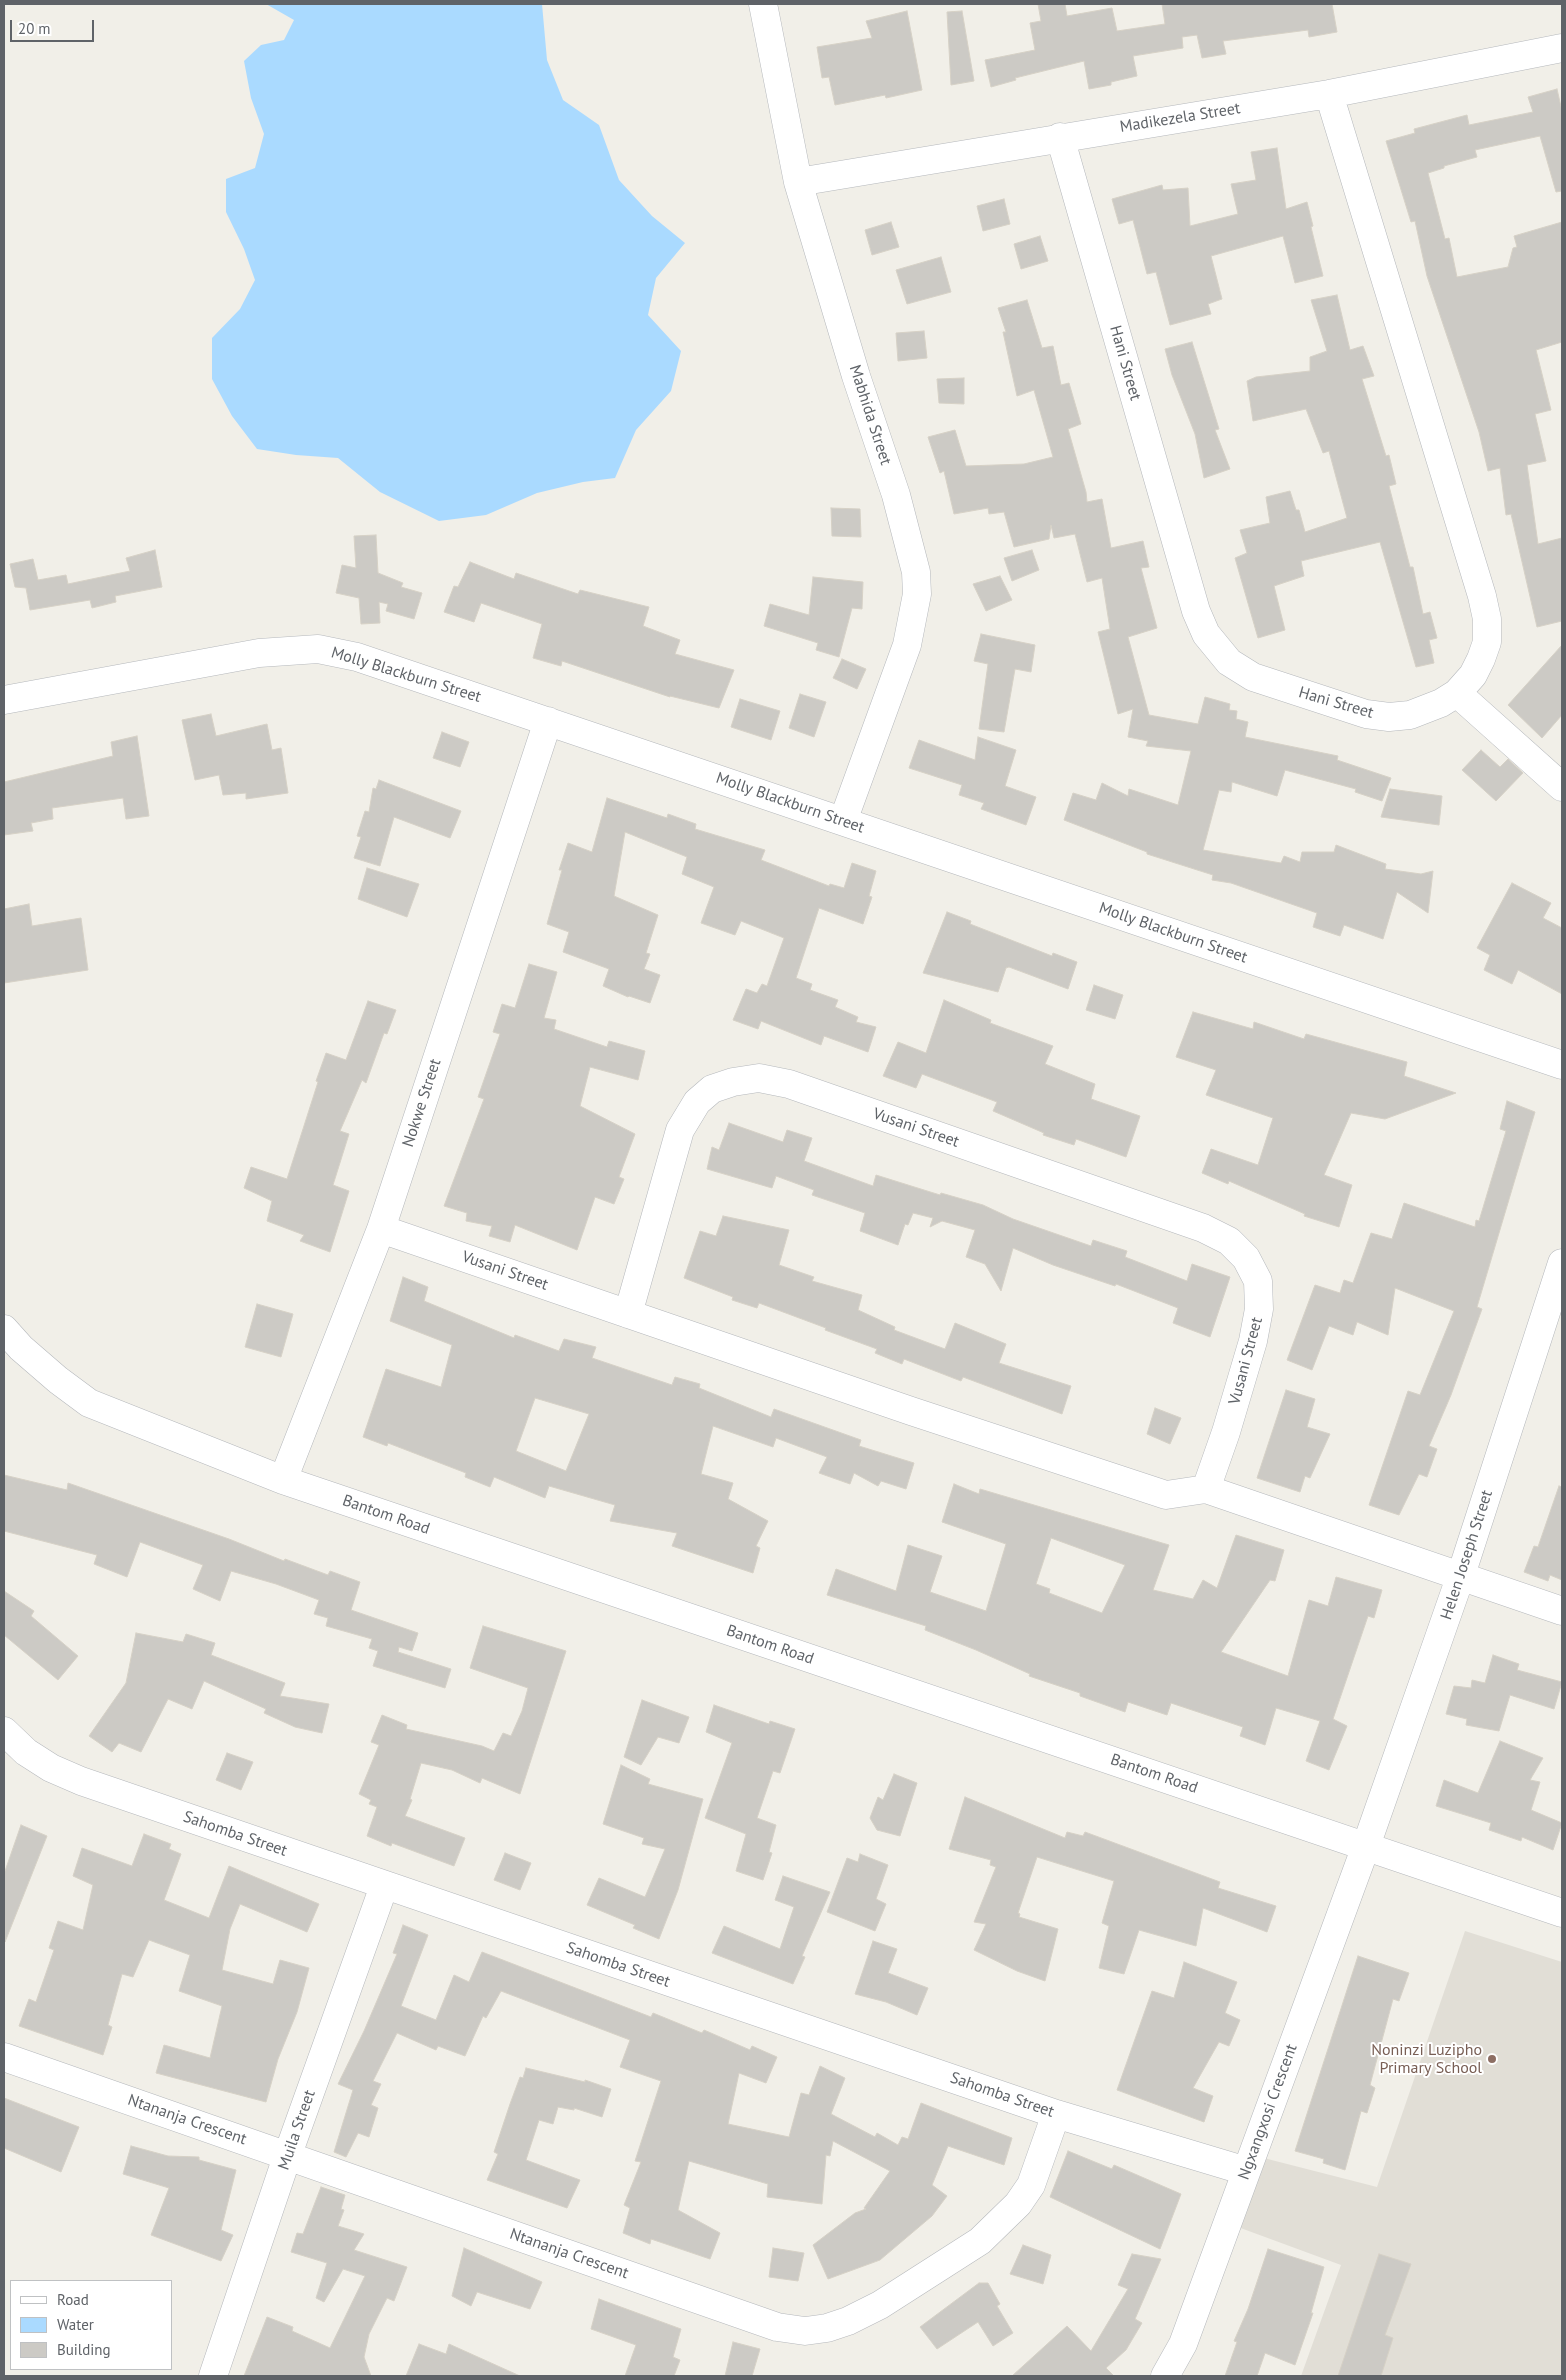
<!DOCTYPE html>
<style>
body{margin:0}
#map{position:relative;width:1566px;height:2380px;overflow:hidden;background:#f1efe8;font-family:"PT Sans",sans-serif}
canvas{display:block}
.frame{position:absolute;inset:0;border:5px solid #5f6368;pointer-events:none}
.legend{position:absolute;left:10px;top:2280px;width:162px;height:90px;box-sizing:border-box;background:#fff;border:1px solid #bfc1c3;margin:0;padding:6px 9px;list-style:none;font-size:15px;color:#5f6368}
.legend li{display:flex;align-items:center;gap:10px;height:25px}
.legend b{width:25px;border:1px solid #bfc1c3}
.scale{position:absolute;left:10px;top:20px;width:84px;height:22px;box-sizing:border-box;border:2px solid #5f6368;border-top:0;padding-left:6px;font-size:15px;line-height:18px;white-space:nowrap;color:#5f6368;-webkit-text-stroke:4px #fff;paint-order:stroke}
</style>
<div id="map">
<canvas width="1566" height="2380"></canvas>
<div class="frame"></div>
<ul class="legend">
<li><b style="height:6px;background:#fff"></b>Road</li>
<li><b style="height:14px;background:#aadaff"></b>Water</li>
<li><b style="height:14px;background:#cccac5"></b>Building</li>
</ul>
<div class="scale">20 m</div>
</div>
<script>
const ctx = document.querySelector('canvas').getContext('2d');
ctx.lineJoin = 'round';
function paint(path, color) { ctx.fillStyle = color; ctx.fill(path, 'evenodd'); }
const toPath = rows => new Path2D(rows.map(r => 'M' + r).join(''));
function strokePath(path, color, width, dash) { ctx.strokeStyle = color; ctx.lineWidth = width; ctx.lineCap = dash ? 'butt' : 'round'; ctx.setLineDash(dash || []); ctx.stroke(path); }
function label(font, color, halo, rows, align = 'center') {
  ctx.font = font + ' "PT Sans",sans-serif'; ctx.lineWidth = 4; ctx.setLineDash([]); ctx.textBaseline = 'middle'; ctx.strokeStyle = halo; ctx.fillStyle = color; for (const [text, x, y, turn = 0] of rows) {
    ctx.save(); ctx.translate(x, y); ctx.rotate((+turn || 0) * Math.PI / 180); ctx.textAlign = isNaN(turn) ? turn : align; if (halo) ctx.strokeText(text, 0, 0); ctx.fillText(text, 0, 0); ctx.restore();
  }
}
paint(toPath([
 [1465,1931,1562,1962,1562,2376,1301,2376,1341,2265,1227,2223,1252,2155,1377,2187]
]), '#e1ded6');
paint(toPath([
 [266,4,542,4,547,60,563,100,599,125,619,180,652,216,685,243,656,278,648,315,681,351,671,391,636,430,615,478,583,482,537,493,486,515,439,521,380,492,338,458,296,455,257,449,232,416,212,379,212,338,240,309,255,280,244,249,226,212,226,179,255,168,264,134,251,98,244,61,261,45,284,40,294,20]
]), '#aadaff');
const building = toPath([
 [1038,4,1065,4,1067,16,1112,8,1117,31,1165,24,1162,4,1332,4,1337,32,1309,37,1308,30,1223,41,1226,54,1202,58,1197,35,1182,37,1183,48,1133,56,1137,76,1111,82,1111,85,1089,89,1084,61,1015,78,1016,80,991,87,985,60,1035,50,1030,23,1041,21,1038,4],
 [907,11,922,90,886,98,885,95,835,105,829,77,822,78,817,47,872,38,866,21,907,11],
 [962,11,974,81,951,85,947,12,962,11],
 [1557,89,1562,111,1562,191,1556,192,1540,136,1475,150,1477,157,1444,166,1444,168,1428,173,1445,239,1449,238,1457,277,1508,267,1513,248,1517,247,1514,236,1562,222,1562,342,1536,350,1551,410,1535,414,1546,461,1527,465,1538,544,1562,538,1562,621,1537,627,1511,514,1506,515,1500,468,1488,471,1479,432,1427,276,1415,221,1411,222,1386,141,1415,133,1414,129,1467,115,1469,125,1533,112,1528,97,1557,89],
 [1277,148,1286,209,1307,202,1313,226,1311,227,1323,276,1295,283,1283,236,1211,256,1222,299,1208,304,1211,314,1170,325,1156,272,1147,274,1133,220,1119,224,1112,199,1162,185,1163,190,1188,188,1190,226,1238,214,1231,184,1256,180,1251,152,1277,148],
 [1004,199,1010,224,983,231,977,206,1004,199],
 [891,222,899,247,872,255,865,230,891,222],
 [1040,236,1048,261,1021,269,1014,244,1040,236],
 [941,257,951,292,907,304,896,270,941,257],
 [1337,295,1350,350,1363,346,1374,376,1362,379,1386,456,1389,455,1396,484,1389,486,1410,567,1413,567,1423,614,1430,612,1437,638,1429,640,1434,663,1416,667,1380,542,1301,561,1304,576,1274,586,1285,630,1258,638,1235,558,1247,553,1240,530,1270,523,1266,497,1290,491,1296,510,1299,510,1305,532,1347,518,1329,451,1323,453,1306,409,1253,421,1247,381,1256,377,1310,371,1310,357,1327,351,1311,300,1337,295],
 [1027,300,1042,348,1053,346,1061,385,1069,383,1081,424,1068,429,1086,492,1087,502,1102,499,1111,548,1143,541,1149,567,1141,568,1157,628,1128,637,1149,715,1198,724,1205,697,1230,704,1229,710,1237,711,1236,719,1248,722,1245,737,1338,756,1337,760,1391,778,1382,801,1355,792,1356,789,1285,770,1277,796,1232,782,1231,792,1219,790,1203,850,1281,863,1284,856,1300,862,1302,852,1334,852,1336,845,1386,864,1385,869,1421,874,1433,871,1428,913,1397,892,1383,939,1344,925,1340,936,1313,927,1317,913,1231,883,1212,880,1213,875,1147,854,1147,852,1064,820,1073,793,1096,800,1102,783,1128,796,1129,789,1178,805,1191,751,1146,746,1148,741,1128,737,1133,709,1118,714,1098,632,1110,629,1102,578,1087,582,1075,534,1054,538,1051,525,1049,539,1014,547,1004,512,989,514,988,508,954,514,944,471,940,473,928,437,955,430,966,466,1024,464,1053,457,1034,390,1017,396,1003,332,1006,332,998,308,1027,300],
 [924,331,927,358,898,361,896,333,924,331],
 [1192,342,1219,429,1215,430,1230,469,1204,478,1195,434,1172,375,1165,349,1192,342],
 [964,378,964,404,939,403,937,379,964,378],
 [831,508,860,509,861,537,832,536,831,508],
 [376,535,378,573,403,583,401,587,422,593,414,619,386,611,388,604,379,602,380,623,361,624,359,598,336,593,342,565,356,568,354,536,376,535],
 [155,550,162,587,115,596,116,602,92,608,90,600,30,610,26,588,15,587,10,564,33,559,38,580,66,575,68,584,130,571,126,558,155,550],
 [1032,550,1039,570,1012,581,1004,558,1032,550],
 [470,562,514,579,516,573,578,594,580,590,649,607,643,626,680,640,675,654,734,670,719,708,670,696,670,697,562,661,561,666,533,658,542,624,481,603,474,622,444,612,454,586,458,587,470,562],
 [1000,576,1012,600,986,611,973,584,1000,576],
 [813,577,863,582,862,609,852,608,839,657,816,650,818,643,764,626,770,604,809,615,813,577],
 [981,634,1035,645,1031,672,1015,669,1004,732,979,729,988,664,974,661,981,634],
 [1562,645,1562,715,1542,738,1508,705,1562,645],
 [842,659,866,669,857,689,833,678,842,659],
 [800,694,826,702,814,737,789,728,800,694],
 [740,699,780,711,771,740,731,727,740,699],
 [211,714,216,736,267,724,272,750,281,748,288,793,246,799,246,793,223,795,219,775,195,780,182,720,211,714],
 [442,732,469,742,460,767,433,758,442,732],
 [137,736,149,816,126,819,123,798,52,808,53,819,31,823,33,831,4,835,4,782,113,756,111,742,137,736],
 [978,737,1016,750,1005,786,1036,797,1026,825,981,809,984,803,959,795,962,785,909,768,919,740,975,760,978,737],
 [1481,750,1500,767,1508,759,1523,773,1496,801,1462,770,1481,750],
 [379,780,461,811,450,838,394,817,380,866,354,858,361,837,357,836,365,811,369,812,373,788,376,789,379,780],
 [1390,789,1442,796,1439,825,1381,817,1390,789],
 [607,798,667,818,668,814,696,824,695,829,765,850,761,860,829,886,830,884,844,888,852,863,876,871,869,896,872,897,863,924,819,908,796,978,812,984,810,990,838,1000,835,1007,858,1017,856,1022,876,1027,868,1052,824,1036,821,1045,761,1021,758,1029,733,1020,746,989,757,993,762,984,767,986,784,938,741,921,735,935,701,923,714,887,682,874,687,857,625,832,614,896,658,915,646,953,650,954,644,969,660,975,650,1003,629,996,628,997,603,986,609,969,563,952,569,932,547,924,562,870,559,870,568,843,592,852,607,798],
 [367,868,419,884,407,917,358,899,367,868],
 [1512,883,1551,903,1543,918,1562,928,1562,994,1518,970,1512,984,1484,970,1490,955,1477,948,1512,883],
 [29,904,32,926,81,918,88,970,4,983,4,909,29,904],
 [947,912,971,921,970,924,1052,956,1053,953,1077,962,1068,989,1009,967,1006,968,998,992,923,973,947,912],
 [529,964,557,972,544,1018,556,1020,554,1029,607,1047,609,1041,645,1051,638,1080,590,1067,580,1106,635,1134,619,1177,624,1179,614,1204,595,1197,577,1250,515,1225,510,1242,489,1236,492,1226,466,1221,467,1213,444,1206,484,1099,478,1097,500,1034,493,1032,502,1004,515,1008,529,964],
 [1094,985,1123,995,1115,1019,1086,1010,1094,985],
 [944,1000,991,1020,990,1023,1053,1046,1045,1064,1095,1084,1091,1099,1140,1116,1126,1157,1076,1139,1074,1145,1043,1135,1044,1133,993,1111,997,1102,922,1074,916,1088,883,1076,898,1042,926,1053,944,1000],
 [368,1001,396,1010,387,1034,384,1033,366,1083,362,1080,340,1131,349,1134,333,1185,349,1191,330,1252,300,1241,304,1235,267,1221,272,1201,244,1188,251,1167,287,1179,318,1082,316,1081,326,1053,346,1060,368,1001],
 [1193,1012,1253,1029,1254,1022,1304,1039,1306,1034,1407,1062,1404,1076,1456,1093,1385,1119,1351,1113,1324,1175,1352,1185,1339,1227,1304,1216,1305,1214,1229,1181,1228,1184,1202,1173,1211,1149,1258,1165,1273,1118,1206,1095,1216,1070,1176,1057,1193,1012],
 [1507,1101,1535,1112,1477,1307,1482,1309,1451,1395,1429,1446,1437,1449,1427,1477,1419,1474,1399,1515,1369,1505,1408,1391,1420,1395,1454,1311,1395,1288,1388,1335,1357,1322,1353,1335,1329,1326,1312,1370,1287,1360,1315,1285,1340,1293,1344,1280,1353,1283,1371,1233,1392,1239,1404,1203,1475,1227,1476,1220,1479,1221,1506,1131,1500,1129,1507,1101],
 [729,1123,783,1142,787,1130,812,1138,804,1161,873,1186,876,1175,940,1195,941,1193,983,1205,1013,1219,1091,1246,1093,1240,1127,1251,1125,1257,1187,1281,1192,1264,1230,1277,1210,1337,1173,1323,1178,1308,1116,1284,1115,1286,1053,1265,1013,1248,1001,1291,985,1264,966,1257,975,1230,942,1221,930,1227,933,1218,913,1213,908,1225,905,1224,898,1245,860,1231,865,1213,812,1195,814,1190,776,1176,772,1188,707,1169,712,1147,719,1150,729,1123],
 [723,1216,789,1230,779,1265,814,1277,812,1281,862,1295,858,1310,895,1327,894,1330,945,1349,955,1323,1006,1344,999,1363,1071,1386,1062,1414,963,1377,961,1381,904,1359,902,1364,875,1353,877,1349,825,1330,826,1328,759,1303,757,1308,732,1300,733,1297,684,1278,700,1231,716,1236,723,1216],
 [403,1277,428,1287,424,1301,514,1338,515,1335,559,1351,564,1339,596,1347,592,1358,672,1385,675,1377,700,1384,699,1388,771,1417,774,1409,861,1440,859,1446,914,1463,906,1489,881,1481,878,1486,854,1473,850,1484,819,1473,827,1457,776,1438,773,1447,713,1426,701,1474,733,1483,728,1499,768,1521,756,1546,760,1548,753,1573,672,1546,677,1533,610,1521,615,1505,549,1486,545,1498,494,1477,490,1487,465,1477,466,1473,388,1443,387,1446,363,1437,386,1369,441,1387,452,1345,390,1321,403,1277],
 [535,1398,589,1414,566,1471,516,1451,535,1398],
 [257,1304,293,1314,281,1357,245,1347,257,1304],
 [1286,1390,1315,1399,1307,1427,1330,1434,1310,1478,1305,1476,1300,1492,1257,1478,1286,1390],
 [1155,1408,1181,1418,1170,1444,1147,1434,1155,1408],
 [4,1475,67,1490,68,1483,229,1539,284,1561,285,1559,328,1575,330,1571,360,1582,351,1610,418,1633,412,1651,399,1647,398,1652,451,1669,445,1688,373,1666,378,1651,369,1648,372,1639,326,1626,328,1618,314,1614,319,1600,276,1584,231,1571,220,1601,193,1589,203,1565,140,1542,127,1577,94,1564,97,1555,4,1531,4,1475],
 [954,1484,979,1494,980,1489,1169,1545,1153,1590,1193,1599,1203,1580,1217,1588,1236,1535,1284,1550,1275,1581,1270,1580,1221,1652,1288,1676,1309,1600,1328,1606,1336,1577,1382,1590,1374,1618,1368,1616,1333,1719,1347,1726,1329,1770,1306,1761,1320,1721,1276,1708,1265,1745,1240,1736,1243,1727,1171,1703,1167,1715,1128,1702,1125,1712,1080,1696,1080,1693,1029,1676,1030,1674,976,1650,925,1630,926,1626,827,1595,836,1569,896,1591,908,1545,942,1556,930,1592,986,1611,1006,1544,942,1522,954,1484],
 [1051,1538,1125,1565,1102,1613,1049,1593,1050,1589,1036,1584,1051,1538],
 [1559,1486,1562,1487,1562,1580,1550,1575,1548,1581,1524,1572,1534,1546,1538,1547,1559,1486],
 [4,1591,34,1611,31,1616,78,1656,58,1680,4,1635,4,1591],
 [483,1626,566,1651,520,1794,482,1778,480,1783,452,1770,421,1763,410,1799,412,1800,405,1816,465,1838,454,1866,392,1843,391,1846,367,1836,377,1807,369,1804,371,1800,359,1794,379,1745,371,1742,382,1715,407,1725,406,1729,482,1746,494,1751,503,1733,511,1736,522,1711,528,1688,470,1668,483,1626],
 [136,1633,183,1642,186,1634,215,1643,211,1655,285,1683,280,1696,329,1704,322,1733,295,1727,264,1713,266,1709,204,1681,192,1709,168,1699,141,1752,119,1743,112,1752,89,1736,126,1683,136,1633],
 [1493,1655,1519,1664,1517,1670,1562,1682,1554,1709,1510,1695,1499,1731,1466,1725,1467,1719,1446,1714,1454,1686,1471,1688,1472,1680,1485,1683,1493,1655],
 [642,1700,689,1717,679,1743,658,1737,641,1765,624,1757,642,1700],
 [714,1705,769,1724,770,1721,795,1729,780,1773,773,1771,757,1818,776,1825,769,1852,772,1853,763,1880,736,1871,746,1834,705,1818,732,1743,706,1732,714,1705],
 [1500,1741,1543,1758,1530,1780,1540,1782,1531,1810,1562,1823,1553,1850,1522,1837,1521,1841,1489,1830,1491,1823,1436,1806,1444,1780,1478,1793,1500,1741],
 [227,1753,253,1762,241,1790,216,1780,227,1753],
 [621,1765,650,1779,648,1784,703,1799,678,1890,659,1939,633,1928,635,1925,587,1905,599,1878,645,1897,665,1849,642,1844,644,1838,603,1824,621,1765],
 [894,1774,917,1783,900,1836,877,1830,870,1818,878,1797,883,1800,894,1774],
 [965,1797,1065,1838,1067,1832,1083,1836,1085,1832,1220,1882,1218,1888,1276,1906,1267,1932,1203,1908,1196,1946,1139,1930,1124,1974,1099,1968,1109,1926,1102,1923,1114,1881,1037,1857,1018,1913,1020,1914,1019,1917,1058,1929,1045,1981,1017,1971,974,1950,986,1924,974,1922,996,1867,990,1865,991,1860,949,1849,965,1797],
 [21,1825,47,1836,5,1942,4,1874,21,1825],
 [144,1834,171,1844,169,1849,181,1854,164,1900,209,1918,229,1866,319,1904,307,1932,240,1904,230,1929,222,1970,273,1984,280,1960,309,1968,297,2012,278,2059,266,2102,156,2073,164,2045,210,2058,222,2006,179,1991,190,1955,149,1940,133,1977,122,1974,108,2025,112,2027,103,2055,19,2026,29,1999,36,2002,54,1950,49,1948,58,1921,83,1930,93,1885,73,1876,82,1848,132,1866,144,1834],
 [505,1853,531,1863,520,1890,494,1880,505,1853],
 [860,1854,888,1865,876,1899,886,1904,875,1931,827,1912,847,1858,858,1862,860,1854],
 [783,1876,830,1892,802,1956,805,1957,793,1984,712,1953,724,1926,780,1949,794,1907,775,1900,783,1876],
 [403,1925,428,1935,401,2006,436,2020,454,1975,469,1982,482,1952,651,2017,653,2013,702,2033,704,2030,750,2050,752,2046,777,2057,766,2083,739,2073,728,2124,789,2137,801,2093,809,2095,820,2066,845,2078,831,2114,875,2137,877,2133,898,2145,902,2137,908,2139,921,2103,1012,2138,1004,2165,948,2146,932,2185,947,2196,932,2216,880,2260,828,2279,813,2245,855,2213,866,2209,864,2208,890,2171,833,2141,830,2156,826,2155,822,2204,767,2197,768,2184,689,2161,678,2210,720,2233,710,2259,651,2239,650,2244,623,2233,630,2208,624,2205,641,2162,635,2161,661,2081,620,2067,630,2040,501,1991,486,2018,483,2016,465,2056,438,2046,436,2050,397,2033,373,2081,381,2084,371,2105,378,2108,369,2137,358,2133,346,2157,334,2152,353,2090,338,2084,364,2031,397,1954,393,1953,403,1925],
 [873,1941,897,1949,888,1973,928,1988,917,2015,886,2002,855,1994,873,1941],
 [1358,1956,1409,1973,1399,2001,1393,1999,1370,2085,1375,2088,1367,2113,1361,2111,1345,2170,1323,2163,1324,2159,1295,2151,1358,1956],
 [1184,1962,1237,1982,1225,2013,1240,2020,1229,2046,1219,2042,1193,2088,1213,2096,1204,2122,1117,2090,1152,1991,1174,1998,1184,1962],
 [526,2068,585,2082,585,2080,611,2089,602,2117,574,2108,574,2110,558,2107,553,2124,539,2120,526,2160,580,2180,567,2208,487,2180,498,2154,494,2152,510,2104,520,2077,523,2078,526,2068],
 [4,2098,79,2127,61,2172,4,2148,4,2098],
 [131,2146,168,2156,199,2157,199,2160,236,2170,221,2230,233,2235,221,2261,151,2235,169,2188,123,2174,131,2146],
 [1068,2151,1112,2169,1114,2165,1181,2194,1160,2249,1050,2197,1068,2151],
 [321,2187,345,2195,341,2209,344,2210,338,2226,364,2234,354,2250,407,2267,394,2301,387,2298,369,2334,364,2357,371,2376,244,2376,267,2317,293,2327,292,2331,330,2348,365,2276,343,2269,324,2302,316,2298,327,2263,291,2252,297,2233,303,2234,321,2187],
 [1023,2245,1051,2255,1043,2284,1010,2274,1023,2245],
 [464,2248,542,2282,530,2309,477,2292,471,2306,452,2296,464,2248],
 [773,2248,804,2253,798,2281,769,2277,773,2248],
 [1268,2249,1324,2267,1311,2313,1313,2313,1295,2365,1265,2353,1257,2376,1225,2376,1237,2342,1234,2341,1248,2309,1268,2249],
 [1132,2254,1161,2259,1135,2319,1142,2323,1126,2350,1106,2368,1114,2376,1012,2376,1067,2326,1091,2351,1128,2289,1118,2285,1132,2254],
 [1379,2254,1411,2264,1385,2335,1393,2338,1381,2376,1338,2376,1379,2254],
 [979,2283,988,2283,1000,2304,997,2306,1013,2333,993,2346,978,2322,937,2349,920,2327,979,2283],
 [599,2299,681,2329,673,2357,680,2360,674,2376,625,2376,636,2345,591,2329,599,2299],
 [733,2342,760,2349,752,2376,725,2376,733,2342],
 [419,2344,446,2354,449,2344,520,2376,406,2376,419,2344]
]);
paint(building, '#cccac5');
strokePath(building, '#d6d1c6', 1);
const street = toPath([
 [763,4,798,182,856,376,896,495,916,572,917,594,907,645,843,821],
 [1060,137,1196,611,1206,634,1229,662,1253,677,1366,714,1389,717,1410,715,1441,703,1457,693,1473,675,1481,659,1487,642,1487,619,1482,596,1329,94],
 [798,182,1329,94,1562,48],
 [1457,693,1562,787],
 [4,700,259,653,318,649,357,657,1562,1065],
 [381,1229,911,1411,1166,1495,1206,1489,1226,1432,1253,1341,1259,1309,1258,1281,1246,1258,1229,1241,1203,1228,789,1084,759,1078,733,1082,712,1089,697,1102,680,1130,628,1314],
 [4,1329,21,1348,58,1380,89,1403,283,1480,1562,1913],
 [283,1480,381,1229,548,721],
 [1206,1489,1562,1611],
 [4,1731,26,1752,51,1768,81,1781,1056,2114,1246,2171],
 [4,2057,777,2327,805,2331,827,2328,848,2321,880,2305,980,2241,1018,2204,1031,2185,1056,2114],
 [213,2376,288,2154,384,1886],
 [1165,2376,1183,2344,1366,1846,1461,1575,1562,1263]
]);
strokePath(street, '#b5b8bc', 29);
strokePath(street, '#fff', 28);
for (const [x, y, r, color] of [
 [1492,2059,5,"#8d6e63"]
]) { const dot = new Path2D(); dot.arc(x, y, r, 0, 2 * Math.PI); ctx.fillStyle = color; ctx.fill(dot); strokePath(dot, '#fff', 2); }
label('16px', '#5f6368', '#fff', [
 ["Madikezela Street",1180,118,-9],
 ["Hani Street",1125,363,74],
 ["Mabhida Street",870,415,72],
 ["Molly Blackburn Street",406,675,17],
 ["Hani Street",1336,703,16],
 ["Molly Blackburn Street",790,803,19],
 ["Molly Blackburn Street",1173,933,19],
 ["Nokwe Street",422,1103,-72],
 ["Vusani Street",916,1128,19],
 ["Vusani Street",505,1271,19],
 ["Vusani Street",1246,1361,-75],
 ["Bantom Road",386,1515,19],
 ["Helen Joseph Street",1467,1555,-72],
 ["Bantom Road",770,1645,19],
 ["Bantom Road",1154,1774,19],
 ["Sahomba Street",235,1834,19],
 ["Sahomba Street",618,1965,19],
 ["Sahomba Street",1002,2095,19],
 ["Ngxangxosi Crescent",1268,2112,-70],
 ["Ntananja Crescent",187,2120,19],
 ["Muila Street",297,2130,-71],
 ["Ntananja Crescent",569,2254,19]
]);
label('16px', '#785e54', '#fff', [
 ["Noninzi Luzipho",1482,2050],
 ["Primary School",1482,2068]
], 'right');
</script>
